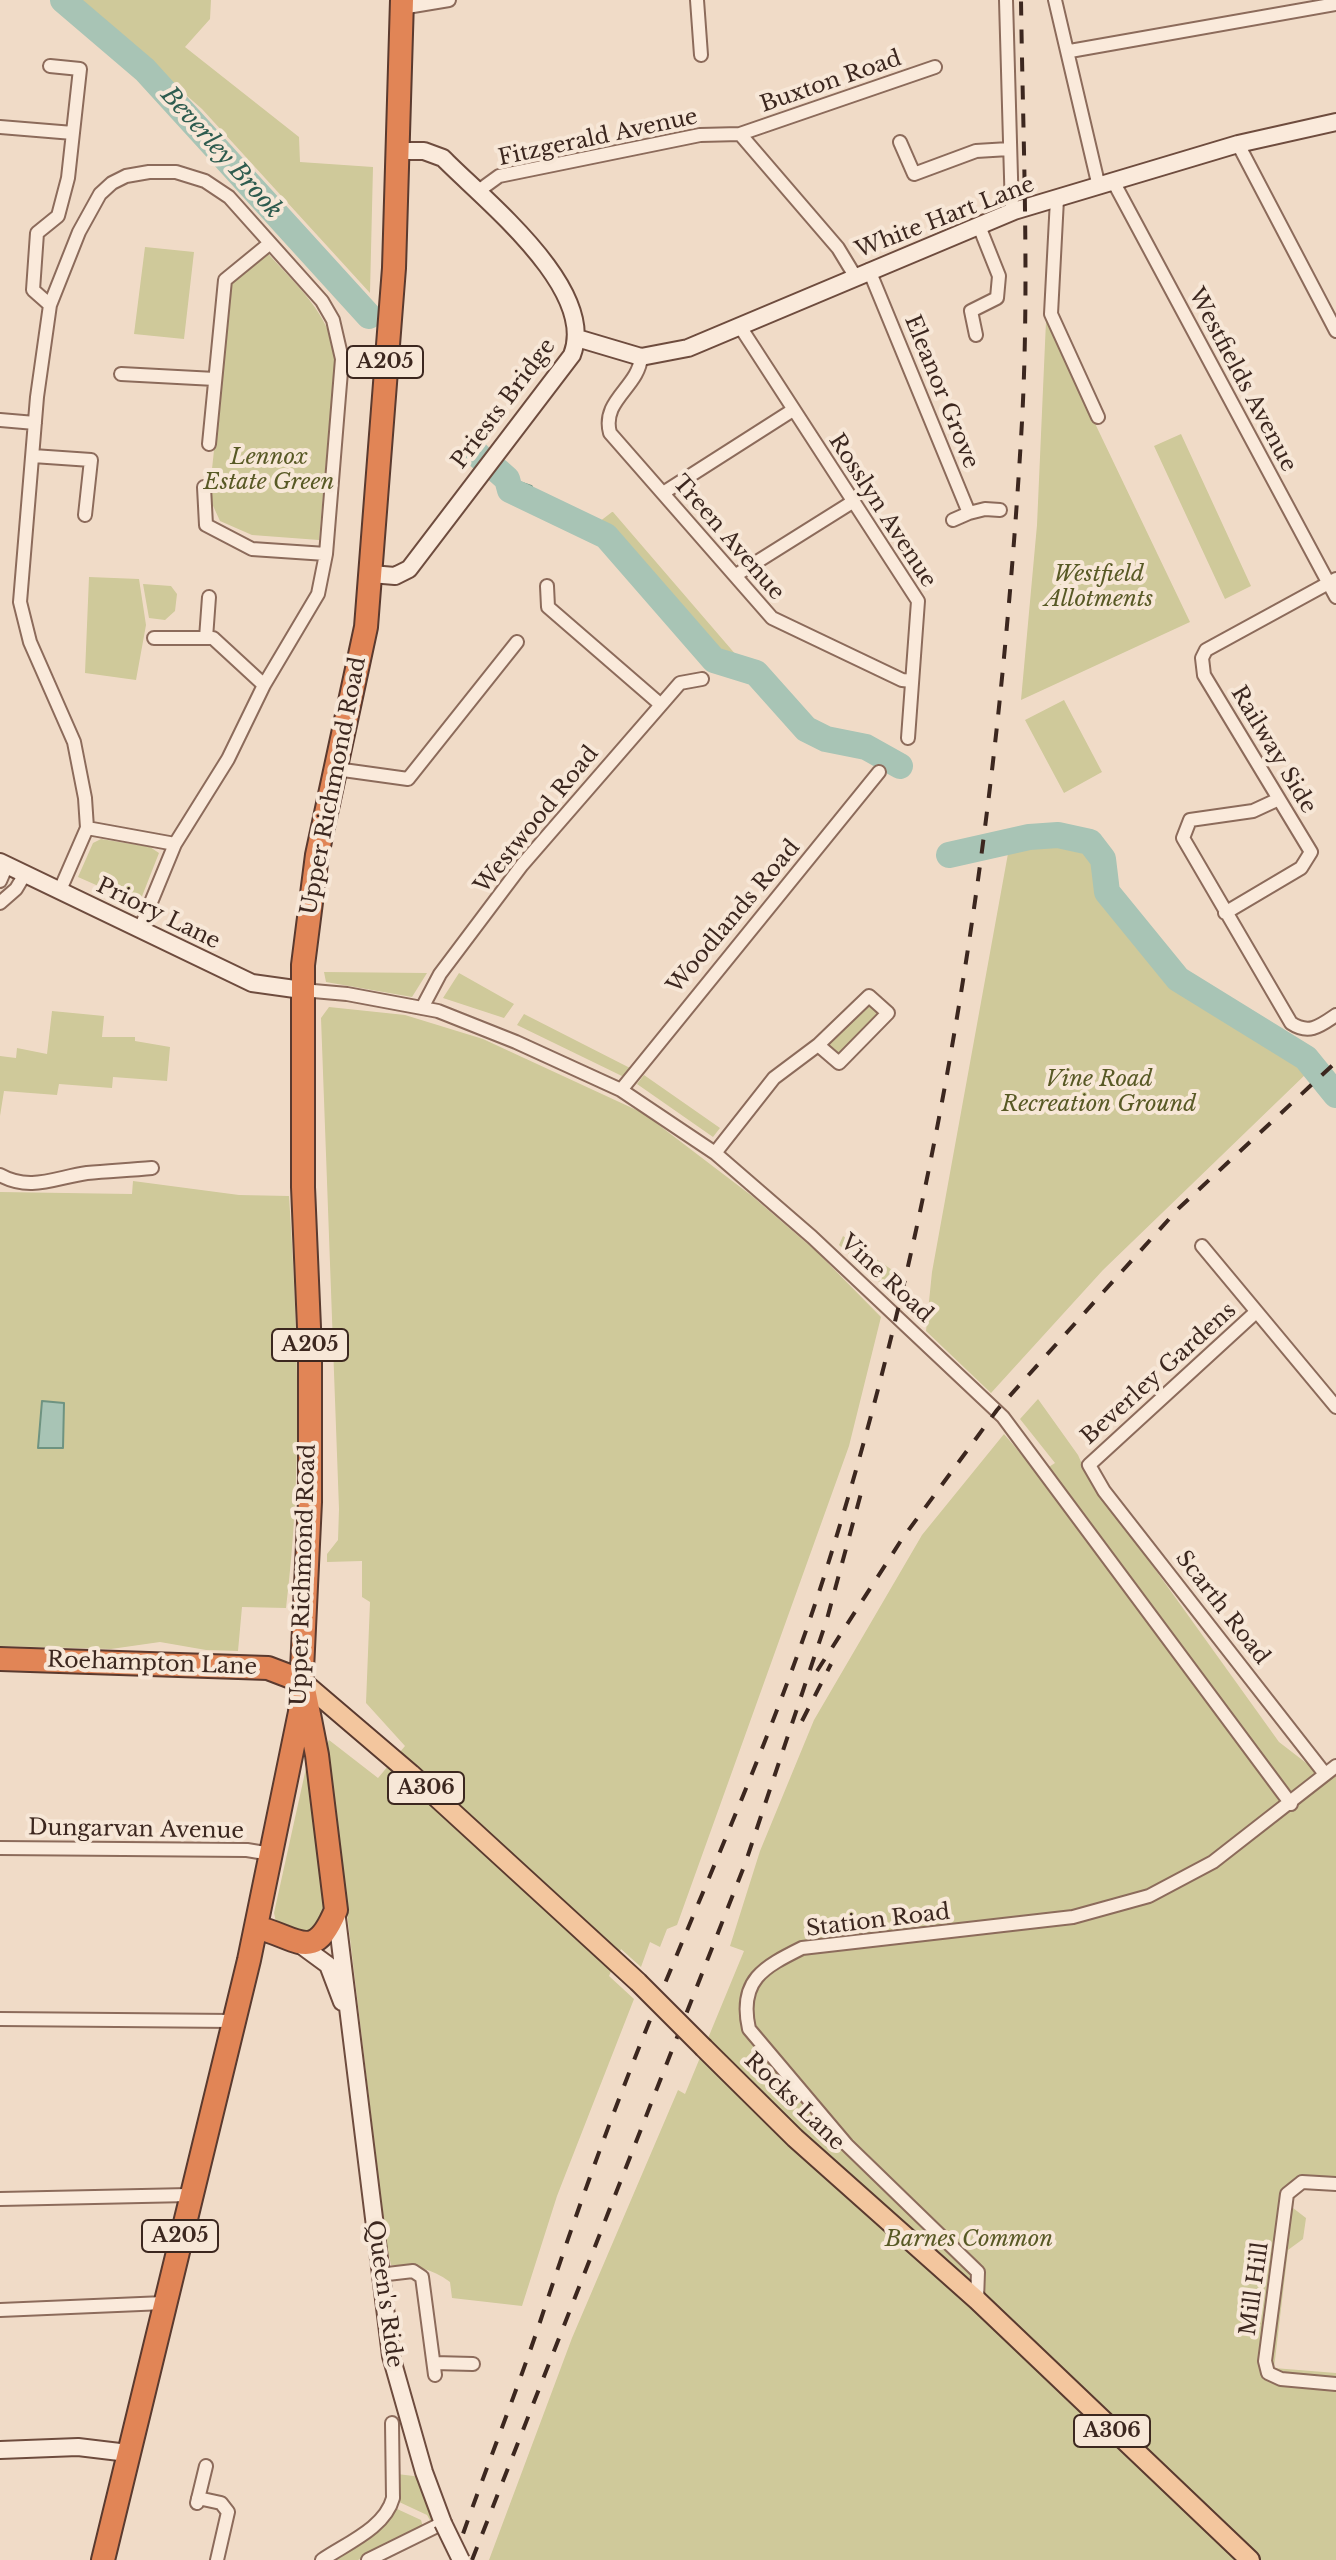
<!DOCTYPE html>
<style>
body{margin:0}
canvas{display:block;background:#f0dbc7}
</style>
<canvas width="1336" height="2560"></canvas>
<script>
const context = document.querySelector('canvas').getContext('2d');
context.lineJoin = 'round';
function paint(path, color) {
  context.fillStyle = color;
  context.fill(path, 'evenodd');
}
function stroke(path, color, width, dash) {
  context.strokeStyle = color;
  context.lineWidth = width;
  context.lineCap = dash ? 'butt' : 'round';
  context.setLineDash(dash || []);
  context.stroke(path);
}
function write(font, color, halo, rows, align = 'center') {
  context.font = font + ' "Libre Baskerville",serif';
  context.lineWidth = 8;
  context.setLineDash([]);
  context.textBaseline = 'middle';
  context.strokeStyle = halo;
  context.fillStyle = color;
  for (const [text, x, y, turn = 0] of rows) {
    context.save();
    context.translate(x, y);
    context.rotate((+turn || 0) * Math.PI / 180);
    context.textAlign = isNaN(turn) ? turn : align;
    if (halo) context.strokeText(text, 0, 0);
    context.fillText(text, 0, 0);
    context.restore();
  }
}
const green = new Path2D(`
 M78 0H211L210 19 185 47 299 137 300 162 373 167 370 293 202 109Z
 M145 247 194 252 184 339 134 334Z
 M266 251C294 284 332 314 335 359L319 540 252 535 220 521 209 497 232 282Z
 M1046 321 1190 622 1021 700 1037 525Z
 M1181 434 1251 586 1225 599 1154 446Z
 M612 512H613L743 663 714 657 599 522Z
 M89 577 139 579 146 625 136 680 85 673Z
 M143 584 171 586 177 594 175 611 165 620 149 618Z
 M1064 700 1102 772 1064 793 1025 720Z
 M101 839 150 847 159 853 139 904 78 877 93 843Z
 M1040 841 1063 842 1088 851C1100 865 1092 877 1098 892 1104 905 1116 913 1125 925 1141 945 1154 969 1175 986 1205 1010 1292 1038 1308 1072L1103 1270 991 1393 926 1331 932 1272 1009 848Z
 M324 972 427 973 412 997 326 982Z
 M459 973 514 1004 504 1018 443 998Z
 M868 1004 879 1013 839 1055 827 1044Z
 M329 1007 405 1015 483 1039 643 1113 752 1196 817 1252 881 1317 849 1446 677 1925 667 1929 660 1947 650 1942 641 1967 621 1949 609 1976 634 1999 557 2196 522 2306 452 2298 450 2282C432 2268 412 2265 391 2265L386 2242 327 1744 329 1740 378 1778 405 1746 366 1703 370 1602 362 1597V1561L327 1562V1554L338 1540 339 1509 321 1018Z
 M52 1011 104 1016 102 1037H135V1041L170 1047 167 1081 113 1077 112 1088 59 1084 57 1095 4 1091 0 1116V1056L16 1058 17 1048 47 1054Z
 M524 1014 630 1068 624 1077 517 1025Z
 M644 1075 720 1128 713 1137 637 1084Z
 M133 1181 239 1195 289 1196C298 1333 303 1472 286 1608L242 1607 238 1651 206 1650 160 1642 111 1649 0 1646V1192L132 1194Z
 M843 1236 898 1274 888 1290 839 1245Z
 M1038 1399 1078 1455 1086 1473 1279 1742 1327 1779 1336 1775V2191L1301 2189 1294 2199 1293 2208 1306 2218 1303 2239 1288 2250 1274 2368 1336 2373V2560H489L572 2338 678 2090 685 2094 744 1951 730 1946 760 1851 814 1720 922 1535 1004 1434 1038 1474 1055 1463 1020 1419Z
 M308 1759 327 1918 309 1933H296L276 1922 274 1913Z
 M397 2474 422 2477 437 2519 431 2522 427 2515 397 2501Z
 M395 2508 421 2520 423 2527 358 2560H330L382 2529Z`);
const water = new Path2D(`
 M42 1401 64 1403 63 1448H38Z`);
const stream = new Path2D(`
 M507 479 531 487
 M1090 842 1101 841`);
const river = new Path2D(`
 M63 0 145 70 369 316
 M474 451 480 457
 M498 471 507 479 510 490 606 536 714 660 756 673 806 729 826 739 866 747 900 766
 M949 855 1029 837 1058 835 1090 842 1103 859 1107 892 1178 979 1306 1058 1336 1095`);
const street = new Path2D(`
 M697 0 701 55
 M1006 0 1012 212
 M1055 0 1099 187
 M401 8 449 0
 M1070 51 1336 4
 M0 127 73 133
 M740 134 935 67
 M900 142 914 174 976 151 1009 149
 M1238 144 1336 331
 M1113 181 1336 597
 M477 192 499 176 700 135 740 134 838 248 855 276
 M1057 199 1051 314 1098 417
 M869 270 969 513 953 520
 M50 305 33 290 37 233 58 216 68 178 80 69 50 66
 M739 325 918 601 908 738
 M976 335 971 311 997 298 999 276 979 226
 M641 357C639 387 601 400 610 433L772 618 902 680 912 681
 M121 374 215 379
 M0 420 35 423
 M209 444 225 280 269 244
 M33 456 91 460 85 515
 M204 487 206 525 252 549 326 554
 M663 493 793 410
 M969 513 985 509 1000 510
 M736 575 854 501
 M547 586 548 607 660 704
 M154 638H213L264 685
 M206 638 209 597
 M336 769 408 779 517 642
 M1279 799 1253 811 1190 820 1183 838 1291 1023C1309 1035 1320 1026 1336 1015
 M87 828 175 844
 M0 881 7 865
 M60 890 87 828 85 798 74 742 30 642 20 602 37 397 50 305 79 232 100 194 112 183 126 176 149 172H176L205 181 229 197 322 301 333 320 342 359 326 554 318 594 264 685 228 759 175 844 140 929
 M0 903 16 889 25 874
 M1225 913 1301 868 1311 852 1204 675 1202 658 1206 650 1336 579
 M302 990 347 994 438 1011 516 1042 621 1090 715 1153 812 1237 1003 1417 1291 1804
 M422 1008 440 974 522 865 680 683 702 679
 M621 1090 879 772
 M715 1153 774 1078 818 1045 839 1063 888 1013 869 996 818 1045
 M0 1175C30 1192 57 1177 87 1173 109 1171 130 1170 152 1168
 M1202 1246 1336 1407
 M1256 1312 1089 1465 1104 1491 1325 1774
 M0 1848 247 1850 271 1854
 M0 2019 234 2021
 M1336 2184 1302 2182 1287 2194 1265 2361 1268 2373 1281 2379 1336 2384
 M0 2199 189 2195
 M379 2275 413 2271 422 2277 435 2375
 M977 2300 978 2272 847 2145 749 2029C738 1980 764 1967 802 1948L1073 1917 1149 1896 1213 1862 1336 1766
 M0 2310 164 2303
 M434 2363 473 2364
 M198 2498 221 2503 228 2512 217 2560
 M197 2503 206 2466
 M322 2560C347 2543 385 2528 393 2498L392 2423
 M368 2560 443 2523`);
const secondary = new Path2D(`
 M577 338 641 357 688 348 1014 211 1238 144 1336 122
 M371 574 395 576 409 569 572 355C598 289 484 200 443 158L424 151H399
 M0 862 252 983 302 990
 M336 1910 391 2356 424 2472 443 2523
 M298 1943 328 1965 342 2002
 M0 2450 78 2447 128 2453`);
const primary = new Path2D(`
 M302 1681 411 1774 638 1982
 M704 2048 795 2138 977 2300 1250 2560`);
const highway = new Path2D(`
 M0 1659 268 1668 302 1681
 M256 1927C299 1938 313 1964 336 1910L317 1755 305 1694
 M103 2560 249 1960 300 1712 310 1502V1351L303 1187V965L317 855 366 627 394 268 402 0`);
const rail = new Path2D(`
 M817 1671 902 1539 997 1410 1179 1208 1336 1062
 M802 1721 831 1664
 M454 2560C481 2480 513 2402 540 2322 572 2225 606 2130 644 2035 707 1878 778 1725 828 1564 942 1199 998 820 1021 439 1030 293 1023 146 1021 0
 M472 2560 745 1864 827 1619 864 1482`);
const secondaryBridge = new Path2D(`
 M443 2523 461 2560`);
const primaryBridge = new Path2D(`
 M638 1982 704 2048`);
const shields = [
 [385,362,76],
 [310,1345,76],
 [426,1788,76],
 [180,2236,76],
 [1112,2431,76]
];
const shieldNames = [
 ["A205",385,362],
 ["A205",310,1345],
 ["A306",426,1788],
 ["A205",180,2236],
 ["A306",1112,2431]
];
const streetNames = [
 ["Buxton Road",831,82,-19],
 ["Fitzgerald Avenue",598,138,-12],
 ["White Hart Lane",945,218,-21],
 ["Westfields Avenue",1242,380,62],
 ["Eleanor Grove",941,392,68],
 ["Priests Bridge",504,404,-53],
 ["Rosslyn Avenue",882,511,57],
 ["Treen Avenue",728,538,49],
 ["Railway Side",1273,750,59],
 ["Upper Richmond Road",334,786,-79],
 ["Westwood Road",537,820,-51],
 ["Priory Lane",158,914,26],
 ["Woodlands Road",734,917,-50],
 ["Vine Road",886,1279,43],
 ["Beverley Gardens",1159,1374,-42],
 ["Upper Richmond Road",304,1575,-88],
 ["Scarth Road",1222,1608,52],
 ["Roehampton Lane",152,1664,2],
 ["Dungarvan Avenue",136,1830,1],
 ["Station Road",878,1921,-7],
 ["Rocks Lane",794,2102,44],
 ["Mill Hill",1255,2289,-82],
 ["Queen's Ride",384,2294,82]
];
const parkNames = [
 ["Lennox",269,458],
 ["Estate Green",269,483],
 ["Westfield",1099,575],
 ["Allotments",1099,600],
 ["Vine Road",1099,1080],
 ["Recreation Ground",1099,1105],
 ["Barnes Common",969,2240]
];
const waterNames = [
 ["Beverley Brook",221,153,48]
];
paint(green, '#cfc99a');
paint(water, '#a8c4b5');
stroke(water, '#6e9381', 2);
stroke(stream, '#6e9381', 4);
stroke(river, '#a8c4b5', 26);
stroke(street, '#8c6b5b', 16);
stroke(secondary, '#6e4c3e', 20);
stroke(primary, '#5a3a2f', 22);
stroke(highway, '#5a3a2f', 26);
stroke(street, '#faeadb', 12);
stroke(secondary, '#faeadb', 16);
stroke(primary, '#f3c69e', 18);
stroke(highway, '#e18556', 22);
stroke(rail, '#3c271f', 4, [14, 14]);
stroke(secondaryBridge, '#6e4c3e', 20, []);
stroke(primaryBridge, '#5a3a2f', 22, []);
stroke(secondaryBridge, '#faeadb', 16);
stroke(primaryBridge, '#f3c69e', 18);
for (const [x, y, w] of shields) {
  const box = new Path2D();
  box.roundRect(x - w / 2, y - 16, w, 32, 6);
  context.fillStyle = '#f7e7d7';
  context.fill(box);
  stroke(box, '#3c271f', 2);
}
write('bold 20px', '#3c271f', null, shieldNames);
write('22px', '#3c271f', '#f7e7d7', streetNames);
write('italic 22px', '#585925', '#f7e7d7', parkNames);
write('italic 24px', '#2e5c4f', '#f7e7d7', waterNames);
</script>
